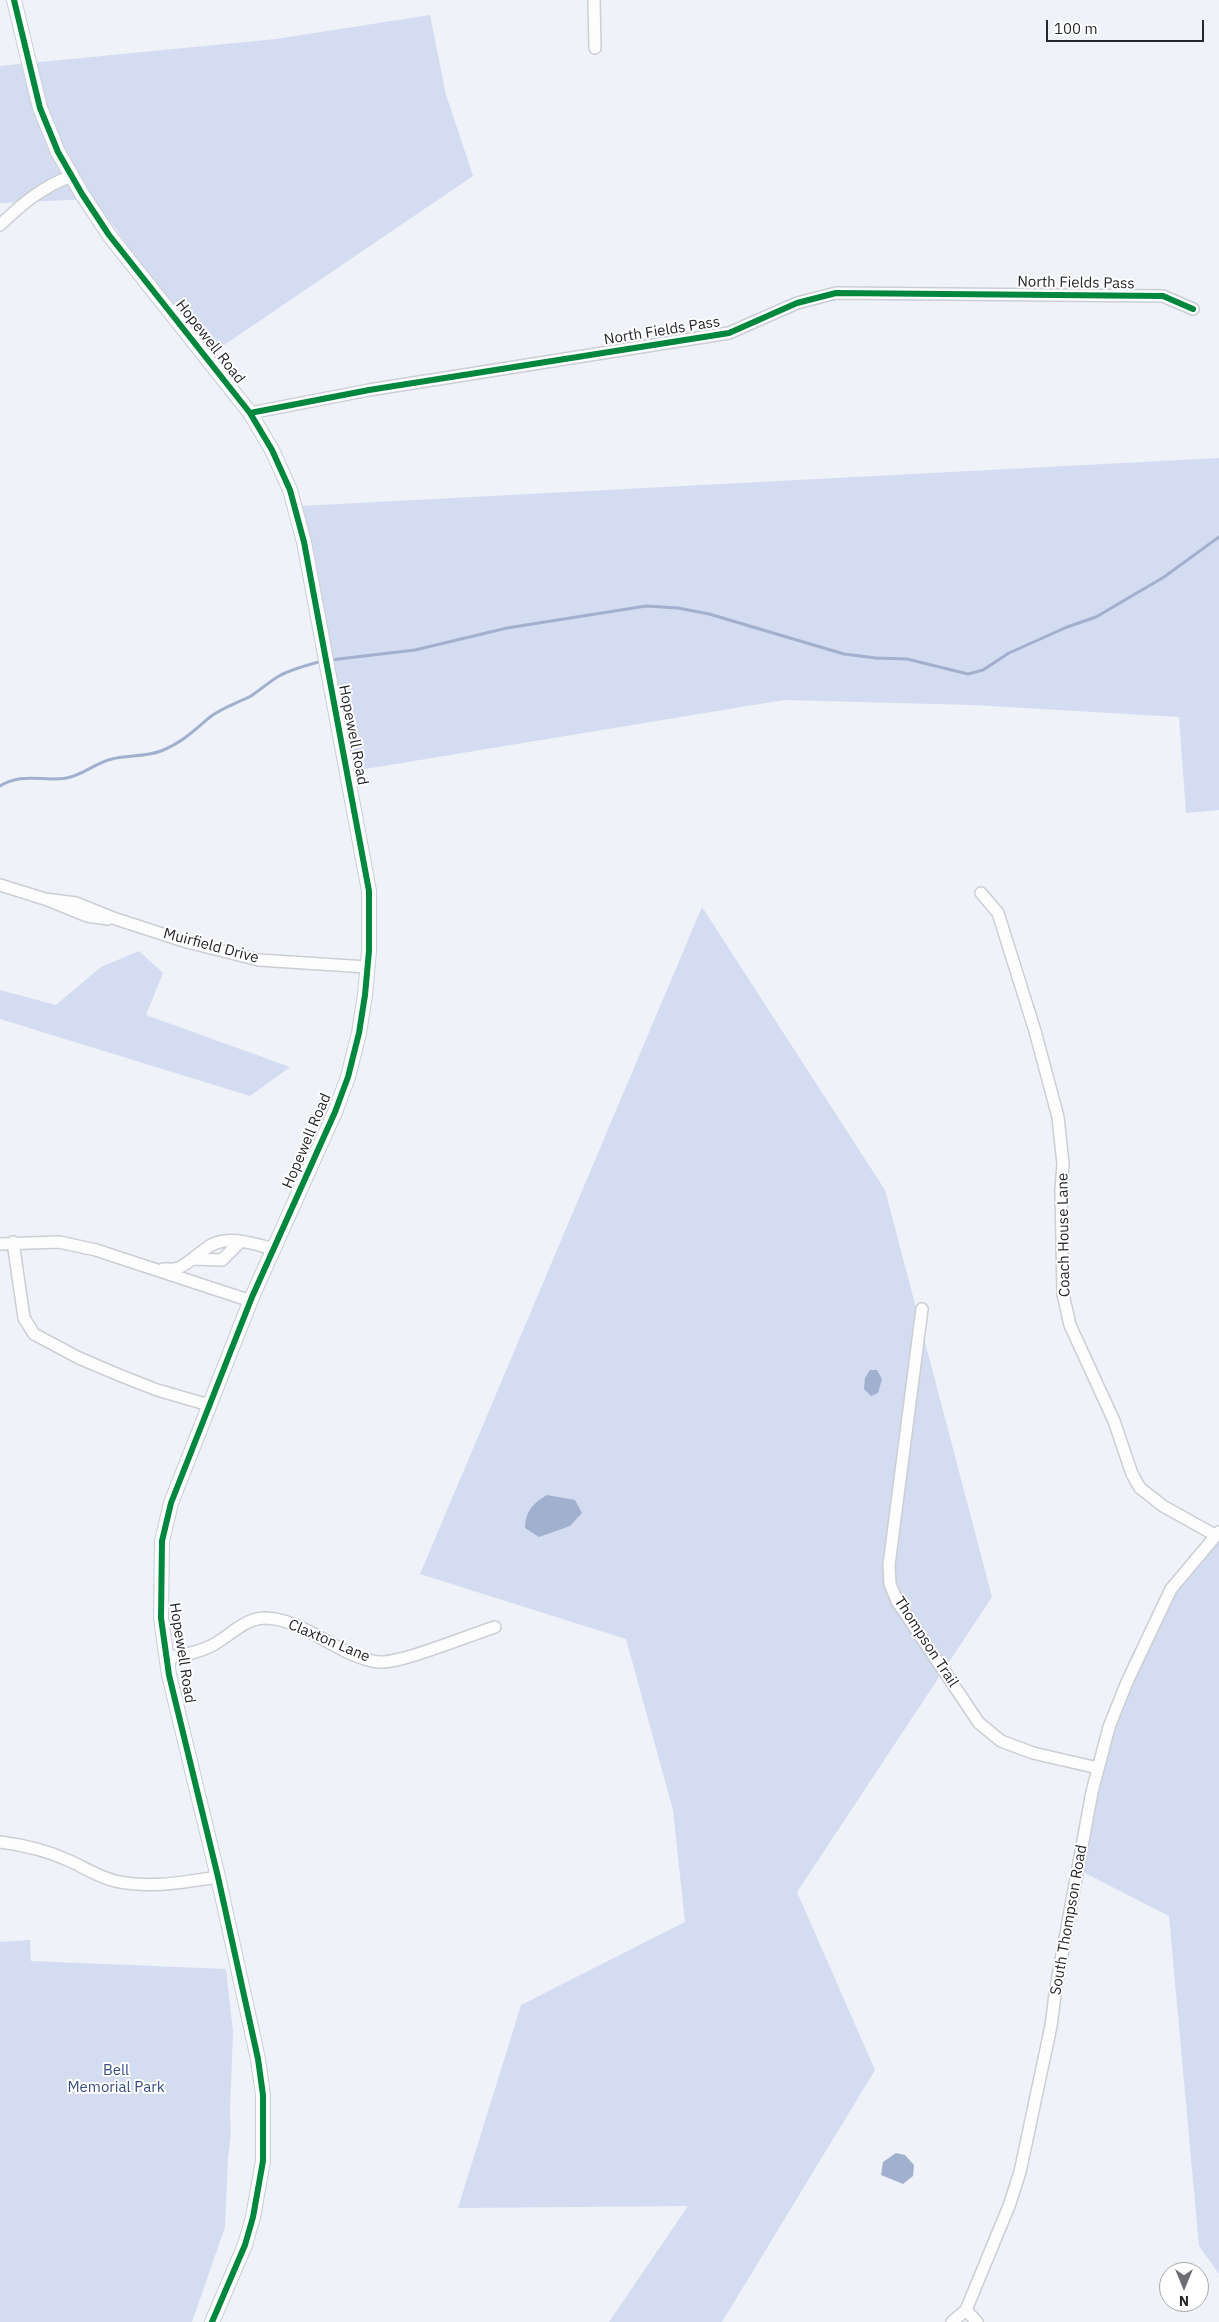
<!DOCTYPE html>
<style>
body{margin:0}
#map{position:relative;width:1219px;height:2322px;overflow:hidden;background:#eff2f9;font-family:"IBM Plex Sans",sans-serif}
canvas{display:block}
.north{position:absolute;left:1159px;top:2262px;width:50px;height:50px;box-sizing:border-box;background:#fff;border:1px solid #a8a9aa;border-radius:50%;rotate:180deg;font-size:14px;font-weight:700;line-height:20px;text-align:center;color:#25272b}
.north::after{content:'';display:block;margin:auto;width:18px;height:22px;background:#6c6e73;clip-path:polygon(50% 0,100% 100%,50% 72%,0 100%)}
.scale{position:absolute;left:1046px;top:20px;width:158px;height:22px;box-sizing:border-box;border:2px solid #25272b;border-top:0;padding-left:6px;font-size:15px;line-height:18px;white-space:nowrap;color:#25272b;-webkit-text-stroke:4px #fff;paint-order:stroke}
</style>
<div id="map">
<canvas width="1219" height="2322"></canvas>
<div class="north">N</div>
<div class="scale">100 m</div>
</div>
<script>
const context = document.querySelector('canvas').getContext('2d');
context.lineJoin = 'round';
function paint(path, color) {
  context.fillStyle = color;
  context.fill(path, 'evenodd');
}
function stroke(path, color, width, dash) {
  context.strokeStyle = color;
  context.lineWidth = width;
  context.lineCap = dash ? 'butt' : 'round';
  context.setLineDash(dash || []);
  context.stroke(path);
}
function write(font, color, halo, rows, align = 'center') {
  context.font = font + ' "IBM Plex Sans",sans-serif';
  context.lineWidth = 4;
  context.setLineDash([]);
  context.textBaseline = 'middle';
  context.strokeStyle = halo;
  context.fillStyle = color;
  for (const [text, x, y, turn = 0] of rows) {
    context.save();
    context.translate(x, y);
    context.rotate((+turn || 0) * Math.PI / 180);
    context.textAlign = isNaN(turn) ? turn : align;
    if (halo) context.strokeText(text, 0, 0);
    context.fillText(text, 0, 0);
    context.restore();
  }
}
const green = new Path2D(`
 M430 15 446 95 473 176 205 358 116 229 93 199 0 203V66L276 39Z
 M1219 458V810L1186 813 1179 717 973 705 784 700 353 771 341 701 323 636 300 506Z
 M702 907 885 1190 992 1597 797 1892 875 2070 722 2322H609L688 2206 458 2208 521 2005 685 1922 673 1810 626 1639 420 1574Z
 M139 951 163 973 146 1015 290 1067 250 1096 0 1019V990L56 1005 101 967Z
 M1219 1536V2274L1199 2246 1169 1916 1075 1868 1110 1709 1134 1650 1198 1555Z
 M30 1940 31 1961 226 1969 233 2032 230 2111 231 2133 228 2159 225 2227 192 2322H0V1942Z`);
const water = new Path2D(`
 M870 1370H877L882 1379 878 1393 871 1396 864 1389 865 1378Z
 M547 1495 575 1500 582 1513 570 1526 539 1537 525 1528C525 1512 533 1503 547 1495Z
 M896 2153 905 2155 914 2165 913 2176 903 2184 881 2175 883 2162Z`);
const stream = new Path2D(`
 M330 660 415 650 507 628 646 606 678 608 709 614 844 654 876 658 907 659 968 674 983 670 1009 653 1067 627 1096 617 1164 577 1219 537
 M0 786C22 772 43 782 67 778 83 775 95 763 112 759 128 755 145 757 161 751 181 743 194 731 210 717 222 708 237 703 251 696 260 690 269 682 279 676 292 669 307 665 322 661`);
const minor = new Path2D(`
 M594 0 595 48
 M0 225C22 204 43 186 72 176
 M250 413 369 390 729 333 797 303 836 293 1163 296 1193 309
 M0 885 45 899 87 916 108 919
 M981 893 998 913 1035 1031 1058 1117 1063 1164 1061 1190 1063 1294 1070 1325 1114 1421 1132 1474 1140 1488 1163 1506 1215 1535
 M45 899 76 903 116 919 187 942 259 960 367 967
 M13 1242 24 1318 34 1334 79 1358 119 1375 157 1390 209 1405
 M0 1244 59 1242 96 1250 251 1301
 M193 1259 222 1260 240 1242
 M163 1269C167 1269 174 1270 178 1268 195 1261 205 1243 224 1241 240 1239 258 1245 274 1249
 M922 1309 889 1565 890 1584 897 1601 979 1723 1001 1741 1033 1753 1098 1768
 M167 1658C183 1655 197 1653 211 1646 229 1637 243 1619 264 1618 304 1618 339 1657 378 1662 401 1664 469 1635 495 1627
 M0 1842C24 1845 48 1851 70 1861 85 1868 99 1877 115 1881 150 1889 184 1882 218 1877
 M966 2310 977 2322
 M952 2322 966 2310 1009 2206 1020 2172 1051 2026 1056 1987 1092 1792 1109 1727 1127 1682 1171 1589 1219 1532`);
const tertiary = new Path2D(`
 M14 0 40 108 58 152 82 194 109 235 250 413 272 450 290 490 304 542 369 891V951L365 995 359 1033 348 1077 335 1112 252 1297 171 1503 162 1541 161 1618 169 1675 218 1877 258 2059 263 2095V2161L253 2217 245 2245 212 2322`);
const cycleway = new Path2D(`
 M14 0 40 108 58 152 82 194 109 235 250 413 272 450 290 490 304 542 369 891V951L365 995 359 1033 348 1077 335 1112 252 1297 171 1503 162 1541 161 1618 169 1675 218 1877 258 2059 263 2095V2161L253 2217 245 2245 212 2322
 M250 413 369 390 729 333 797 303 836 293 1163 296 1193 309`);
const streetNames = [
 ["North Fields Pass",1076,283,1],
 ["North Fields Pass",662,331,-9],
 ["Hopewell Road",210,342,52],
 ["Hopewell Road",353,735,79],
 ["Muirfield Drive",211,946,15],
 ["Hopewell Road",307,1141,-67],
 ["Coach House Lane",1064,1235,-91],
 ["Claxton Lane",329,1641,23],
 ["Thompson Trail",926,1642,57],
 ["Hopewell Road",182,1653,81],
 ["South Thompson Road",1069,1920,-80]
];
const parkNames = [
 ["Bell",116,2071],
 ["Memorial Park",116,2088]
];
paint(green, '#d3dcf0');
paint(water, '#a1b0ce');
stroke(stream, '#a1b0ce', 3);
stroke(minor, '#cbced3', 14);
stroke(tertiary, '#cbced3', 16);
stroke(minor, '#fdfdfe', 11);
stroke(tertiary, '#fdfdfe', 14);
stroke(cycleway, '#00873e', 6);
write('15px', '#25272b', '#fff', streetNames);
write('15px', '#364e84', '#fff', parkNames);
</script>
